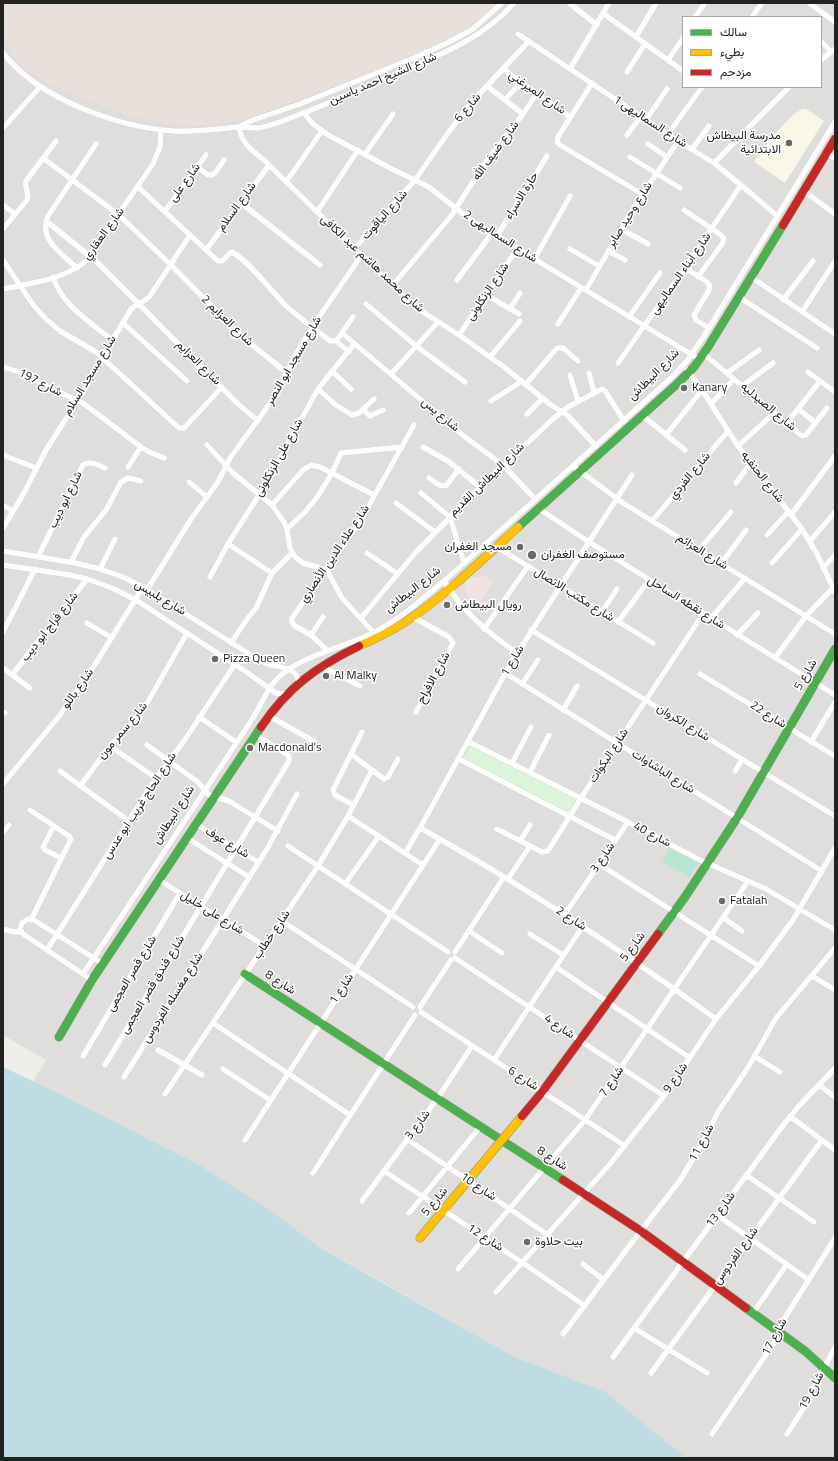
<!DOCTYPE html>
<meta charset="utf-8">
<style>
body{margin:0}
#map{position:relative;width:838px;height:1461px;overflow:hidden;background:#f0eeeb;font-family:"Titillium Web",Vazirmatn,sans-serif}
canvas{display:block}
.frame{position:absolute;inset:0;border:4px solid #222;pointer-events:none}
.legend{position:absolute;left:682px;top:16px;width:140px;height:72px;box-sizing:border-box;background:#fff;border:1px solid #a7a7a7;margin:0;padding:5px 7px;list-style:none;font-size:12px;color:#222}
.legend li{display:flex;align-items:center;gap:8px;height:20px}
.legend b{width:20px;border:1px solid #a7a7a7}
</style>
<div id="map">
<canvas width="838" height="1461"></canvas>
<div class="frame"></div>
<ul class="legend">
<li><b style="height:5px;background:#4caf50"></b>سالك</li>
<li><b style="height:5px;background:#ffc107"></b>بطيء</li>
<li><b style="height:5px;background:#c62828"></b>مزدحم</li>
</ul>
</div>
<script>
const context = document.querySelector('canvas').getContext('2d');
context.lineJoin = 'round';
function paint(path, color) {
  context.fillStyle = color;
  context.fill(path, 'evenodd');
}
function stroke(path, color, width, dash) {
  context.strokeStyle = color;
  context.lineWidth = width;
  context.lineCap = dash ? 'butt' : 'round';
  context.setLineDash(dash || []);
  context.stroke(path);
}
function write(font, color, halo, rows, align = 'center') {
  context.font = font + ' "Titillium Web",Vazirmatn,sans-serif';
  context.lineWidth = 3;
  context.setLineDash([]);
  context.textBaseline = 'middle';
  context.strokeStyle = halo;
  context.fillStyle = color;
  for (const [text, x, y, turn = 0] of rows) {
    context.save();
    context.translate(x, y);
    context.rotate((+turn || 0) * Math.PI / 180);
    context.textAlign = isNaN(turn) ? turn : align;
    if (halo) context.strokeText(text, 0, 0);
    context.fillText(text, 0, 0);
    context.restore();
  }
}
const residential = new Path2D(`
 M3 3H835V1458H681L551 1379 409 1297 31 1085 46 1060 3 1035ZM683 17H821V87H683Z`);
const commercial = new Path2D(`
 M487 575 488 578 493 582 480 603 473 604 466 591 465 583 467 579Z`);
const education = new Path2D(`
 M802 109H806L824 121 785 183 754 162 772 137 793 115Z`);
const military = new Path2D(`
 M3 3H499L485 16 451 38 390 65 262 113 241 120 207 125H175L128 116 52 85 30 72 14 58 3 39Z`);
const park = new Path2D(`
 M471 745 577 798 568 813 463 759Z`);
const pitch = new Path2D(`
 M669 848 698 863 690 877 662 862Z`);
const water = new Path2D(`
 M3 1067 62 1095 199 1165 268 1209 319 1247 514 1357 605 1392 686 1458H3Z`);
const street = new Path2D(`
 M569 3 597 25
 M809 3 835 22
 M604 14 683 71
 M695 17 705 3
 M752 17 762 3
 M518 34 673 138 714 163 753 195 777 216
 M636 37 656 3
 M821 41 831 52
 M3 53C39 99 117 127 174 131 196 132 216 129 238 127 245 127 252 128 259 128 270 126 283 121 293 117 326 105 358 90 391 76 435 57 482 40 514 3
 M668 60 683 38
 M821 60 835 49
 M503 69 570 117
 M570 69 609 3
 M627 72 645 44
 M592 83 558 137 557 142 560 145 642 194
 M487 86 523 114
 M505 100 521 82
 M304 113 313 124 328 135 392 169 429 187 472 221 699 359
 M646 120 667 89
 M241 126 253 120 300 104 419 56 449 42 473 29 502 3
 M239 127C241 143 252 150 264 160L403 296 426 314 459 335 504 367 551 405 567 415 596 446
 M3 128 40 87
 M668 134 702 87
 M627 135 641 116
 M648 144 667 157
 M692 149 709 126
 M826 153 835 158
 M365 154 393 114
 M630 157 680 188
 M43 158 119 215 171 265 241 336 287 373
 M714 163 789 87
 M197 167 208 175H212L216 172 224 160
 M286 182 322 131
 M138 187 218 261H222L231 252C244 256 273 292 284 304 298 317 315 329 330 341H334L337 340 353 317
 M804 191 835 214
 M241 203 320 265
 M3 205 15 214
 M684 210 721 235 724 239 722 244 698 277
 M165 211 206 155
 M317 212 358 150
 M46 221 97 262 237 403 258 421
 M3 229 27 200C30 193 24 188 26 181L56 141
 M621 229 648 244
 M497 236 547 156
 M354 249 415 180 448 133 470 104 529 41
 M570 249 599 266
 M206 250 269 165
 M608 251 625 260
 M3 260 34 306 46 319 60 331 96 352 179 428H184L186 426 222 387
 M534 260 570 196
 M77 268C62 254 38 240 48 216L96 144
 M685 268 706 281 710 286 709 290 694 315 696 320 709 328
 M53 277C62 305 90 322 112 340
 M751 277 835 334
 M457 280 492 233
 M392 286 451 216 485 163 523 114 537 93
 M3 289C31 283 65 280 87 260L153 164 160 147 161 130
 M586 290 631 212 678 141
 M486 295 519 314
 M739 297 817 348
 M783 300 813 261
 M366 304 416 346 465 382
 M510 309 520 293
 M802 312 835 261
 M629 317 660 273
 M123 323 187 381
 M558 324 581 288
 M342 333 465 437 503 465 535 499
 M459 335 517 249
 M336 341 349 352
 M704 354 802 436 806 435 827 408
 M490 357 520 321
 M618 363 685 268 741 185
 M3 367 22 373 63 394 83 403 141 447 149 452 164 458
 M687 370 702 390 738 446 802 529 817 554 835 592
 M332 371 351 389
 M808 372 835 392
 M589 373 594 392
 M727 373 759 350
 M391 374 438 322
 M570 375 578 401
 M526 384 557 348H563L578 361
 M742 386 773 363
 M318 389 336 405 352 415 359 413 374 399
 M491 401 522 381
 M711 404 734 379
 M363 409 370 416 383 410
 M798 409 816 423
 M527 414 543 398
 M643 416 685 450
 M787 423 820 381
 M666 435 702 390
 M207 445 233 473 272 505 284 522 287 529 290 548 295 557 303 563 323 569 328 572 342 598 375 634
 M738 446 774 413
 M423 447 448 461 480 487
 M3 455 36 468
 M573 466 623 503 835 634
 M128 467 141 447
 M429 478 439 485 446 486 459 469
 M189 482 207 497
 M736 483 751 463
 M421 493 450 517 464 563
 M396 503 435 532
 M3 505 13 511
 M272 505 303 470 311 465 320 467 374 495
 M538 508 589 542 835 695
 M791 515 835 456
 M652 521 728 431
 M3 528 24 493 46 450 85 389 102 358 131 309C137 303 145 302 150 296L190 235
 M287 529 305 512 318 496 332 473 341 453 402 447
 M767 535 789 511
 M810 541 835 512
 M228 544 272 573
 M495 546 653 643
 M699 550 731 512
 M3 551 75 563 100 569 123 577 143 587 251 655C256 658 262 662 268 664 281 668 297 667 299 683
 M367 553 398 574
 M38 557 83 465C90 460 98 465 105 468
 M71 562 84 537 106 510 121 482 128 478 141 481
 M772 563 802 529
 M721 564 746 530
 M3 565 70 575 87 579 112 588 136 600 245 671 276 693 287 694
 M823 568 835 555
 M100 569 115 539
 M210 577 228 544 264 487 318 389 354 344
 M444 581C463 612 487 632 517 653
 M147 590 191 519 218 482 230 458 276 395 295 356 312 327 361 256
 M602 612 617 589
 M413 617 449 637 453 643 416 712
 M361 618 416 552 480 487 554 418 568 407 602 389 605 391 624 421
 M711 618 745 578
 M618 622 649 580
 M87 623 112 638
 M484 629 528 566
 M531 630 835 816
 M3 632 35 569
 M311 635 323 617
 M737 635 758 613
 M231 643 247 619 256 608 272 573 292 553
 M328 651 311 635 295 626 292 622V618L359 523 414 425
 M775 658 806 616 833 588
 M321 666 360 686
 M3 668 30 688
 M505 673 822 871
 M700 674 835 756
 M12 675 87 579
 M522 684 538 660
 M563 710 577 686
 M3 712 5 713
 M269 716 315 742
 M199 717 236 742
 M469 742 628 822 698 859 766 889 835 930
 M811 742 835 702
 M147 745 198 782 209 795 229 801 278 831
 M110 746 156 778
 M351 754 384 779 388 777 398 759
 M459 759 615 840
 M512 763 531 727
 M60 771 129 821
 M735 771 742 760
 M530 772 549 735
 M3 784 60 715 94 666 143 587
 M80 786 110 746 145 707 187 633
 M353 805 335 795 333 790 362 732
 M30 810 69 836 71 839 31 920
 M348 816 423 865
 M196 824 258 862
 M54 826 43 847 45 850 61 858
 M420 828C523 885 621 950 716 1019
 M497 829 542 852 548 851 581 798 703 614
 M3 832 9 825
 M187 838 249 877
 M520 841 530 825
 M288 846 448 952
 M405 853 420 828 511 663 632 475
 M599 864 759 966
 M508 879 530 846
 M159 880 265 946
 M345 884 379 836
 M565 914 628 822
 M724 918 742 931
 M282 921 413 1007
 M3 929 14 932H21
 M469 931 502 953
 M530 934 563 955
 M47 950 156 778 184 741 235 664
 M455 952 504 877
 M455 958 664 1096
 M556 967 690 1058
 M83 974 253 718C262 703 268 686 281 675 304 655 345 647 373 633 399 620 421 600 444 581L671 378 687 361 704 336 835 122
 M812 976 835 990
 M92 980 23 934 20 929 22 923 28 919 34 920 103 964
 M420 1007 451 960
 M421 1012 625 1146
 M213 1023 350 1115
 M158 1050 202 1075
 M83 1056 180 893
 M754 1056 780 1072
 M494 1060 583 926
 M105 1065 289 761V756L256 735
 M223 1069 270 1100
 M124 1077 267 849 297 794
 M819 1085 835 1097
 M165 1094 318 866 348 816 372 770
 M790 1116 835 1150
 M407 1139 548 1235
 M245 1140 440 839
 M384 1171 523 1263 585 1306
 M313 1173 415 1015
 M746 1175 814 1222
 M362 1201 437 1099 472 1046
 M409 1213 480 1127
 M717 1215 809 1280
 M583 1264 604 1280
 M458 1269 585 1120 748 881
 M496 1292 610 1164 664 1096 716 1019 759 966 793 920 835 848
 M753 1313 787 1264
 M634 1328 707 1373
 M563 1334 633 1241 681 1179 704 1140 718 1112 749 1066 776 1018 835 948
 M613 1357 784 1124 798 1107 835 1068
 M651 1373 822 1140
 M712 1434 774 1343 783 1321 835 1238
 M787 1434 803 1409 835 1347`);
const fast = new Path2D(`
 M518 527 677 384 694 367 708 347 783 225
 M658 934 685 897 737 818 835 649
 M245 974 563 1180
 M59 1037 92 980 261 727
 M746 1308 805 1351 835 1378`);
const slow = new Path2D(`
 M359 646C375 639 391 631 405 622 446 595 482 560 518 527
 M420 1238 522 1116`);
const jam = new Path2D(`
 M783 225 835 139
 M261 727C288 687 316 667 359 646
 M522 1116 542 1092 658 934
 M563 1180 641 1231 746 1308`);
const markers = [
 [789,143,4,"#6a6968"],
 [684,388,4,"#6a6968"],
 [520,547,4,"#6a6968"],
 [532,555,5,"#6a6968"],
 [447,605,4,"#6a6968"],
 [215,659,4,"#6a6968"],
 [326,676,4,"#6a6968"],
 [250,748,4,"#6a6968"],
 [722,901,4,"#6a6968"],
 [527,1242,4,"#6a6968"]
];
const streetNames = [
 ["شارع الشيخ احمد ياسين",383,79,-23],
 ["شارع الميرغني",537,93,35],
 ["شارع 6",468,108,-50],
 ["شارع السماليهى 1",650,122,33],
 ["شارع ضيف الله",496,151,-54],
 ["شارع على",185,183,-54],
 ["حارة الاسراء",522,196,-58],
 ["شارع السلام",237,207,-54],
 ["شارع الياقوت",385,215,-48],
 ["شارع وحيد صابر",630,215,-58],
 ["شارع العقاري",104,234,-54],
 ["شارع السماليهى 2",500,237,33],
 ["شارع محمد هاشم عبد الكافى",372,264,43],
 ["شارع أبناء السماليهى",681,274,-55],
 ["شارع الزنكلونى",488,292,-56],
 ["شارع العزايم 2",227,321,44],
 ["شارع مسجد ابو النصر",294,361,-60],
 ["شارع العزايم",198,363,45],
 ["شارع البيطاش",654,375,-45],
 ["شارع مسجد السلام",90,376,-59],
 ["شارع 197",40,383,27],
 ["شارع الصيدليه",768,407,40],
 ["شارع يس",440,415,40],
 ["شارع على الزنكلونى",279,458,-61],
 ["شارع الفردي",690,476,-50],
 ["شارع الحنفيه",762,477,52],
 ["شارع البيطاش القديم",487,480,-44],
 ["شارع ابو ديب",66,500,-64],
 ["شارع العزائم",702,552,32],
 ["شارع علاء الدين الأنصاري",335,554,-56],
 ["شارع البيطاش",413,590,-38],
 ["شارع مكتب الاتصال",574,595,32],
 ["شارع بلبيس",160,598,31],
 ["شارع نقطه الساحل",686,603,32],
 ["شارع فراج ابو ديب",50,627,-52],
 ["شارع 1",513,661,-60],
 ["شارع 5",806,675,-60],
 ["شارع الافراح",434,678,-62],
 ["شارع باللو",78,689,-55],
 ["شارع 22",768,715,32],
 ["شارع الكروان",683,723,32],
 ["شارع سمر مون",123,731,-50],
 ["شارع البكوات",609,756,-57],
 ["شارع الباشاوات",663,772,32],
 ["شارع الحاج غريب ابو عدس",140,806,-57],
 ["شارع البيطاش",174,815,-57],
 ["شارع 40",652,835,28],
 ["شارع عوف",227,843,31],
 ["شارع 3",603,858,-56],
 ["شارع على خليل",212,913,32],
 ["شارع 2",571,919,33],
 ["شارع خطاب",272,935,-56],
 ["شارع 5",633,947,-53],
 ["شارع قصر العجمى",132,974,-59],
 ["شارع 8",280,983,33],
 ["شارع فندق قصر العجمى",153,985,-59],
 ["شارع 1",342,989,-57],
 ["شارع مغسله الفردوس",173,998,-58],
 ["شارع 4",559,1027,34],
 ["شارع 9",676,1078,-55],
 ["شارع 6",523,1079,33],
 ["شارع 7",612,1082,-56],
 ["شارع 3",418,1125,-53],
 ["شارع 11",702,1143,-62],
 ["شارع 8",552,1159,33],
 ["شارع 10",478,1187,34],
 ["شارع 5",435,1202,-50],
 ["شارع 13",721,1210,-54],
 ["شارع 12",485,1238,33],
 ["شارع الفردوس",736,1256,-54],
 ["شارع 17",775,1337,-62],
 ["شارع 19",812,1391,-62]
];
const poiNames = [
 ["مدرسة البيطاش",781,136,"right"],
 ["الابتدائية",781,150,"right"],
 ["Kanary",692,388],
 ["مسجد الغفران",512,547,"right"],
 ["مستوصف الغفران",541,555],
 ["رويال البيطاش",455,605],
 ["Pizza Queen",223,659],
 ["Al Malky",334,676],
 ["Macdonald's",258,748],
 ["Fatalah",730,901],
 ["بيت حلاوة",535,1242]
];
paint(residential, '#dfdedc');
paint(commercial, '#f1e3e1');
paint(education, '#f8f7e8');
paint(military, '#eae0db');
paint(park, '#daf5da');
paint(pitch, '#b7e6d2');
paint(water, '#bfdbe3');
stroke(street, '#c9c8c7', 6);
stroke(fast, '#999a82', 9);
stroke(slow, '#999a82', 9);
stroke(jam, '#999a82', 9);
stroke(street, '#fdfcfc', 5.5);
stroke(fast, '#4caf50', 8);
stroke(slow, '#ffc107', 8);
stroke(jam, '#c62828', 8);
for (const [x, y, r, color] of markers) {
  const dot = new Path2D();
  dot.arc(x, y, r, 0, 2 * Math.PI);
  context.fillStyle = color;
  context.fill(dot);
  stroke(dot, '#fff', 1.5);
}
write('12px', '#222', '#fff', streetNames);
write('12px', '#222', '#fff', poiNames, 'left');
</script>
